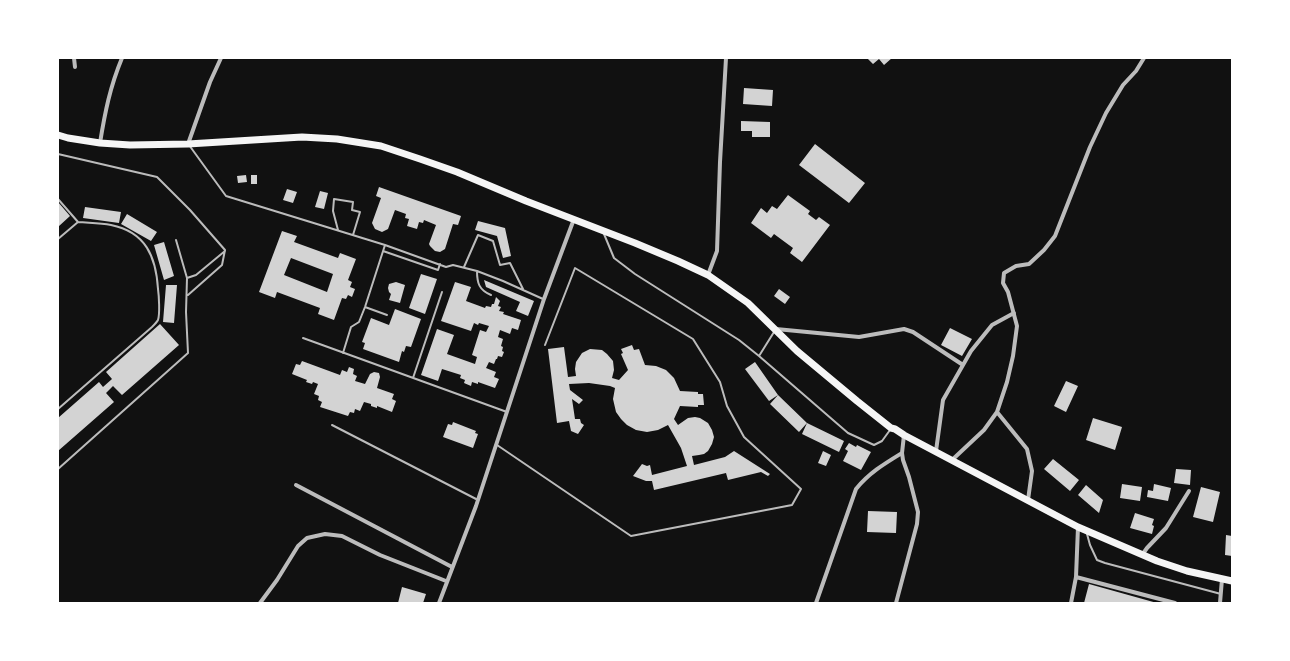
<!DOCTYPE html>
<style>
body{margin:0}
#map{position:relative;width:1290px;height:661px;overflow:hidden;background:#111;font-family:Karla,sans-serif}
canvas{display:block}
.frame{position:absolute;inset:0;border:59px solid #fff;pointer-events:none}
</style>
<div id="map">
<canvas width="1290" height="661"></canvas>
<div class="frame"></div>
</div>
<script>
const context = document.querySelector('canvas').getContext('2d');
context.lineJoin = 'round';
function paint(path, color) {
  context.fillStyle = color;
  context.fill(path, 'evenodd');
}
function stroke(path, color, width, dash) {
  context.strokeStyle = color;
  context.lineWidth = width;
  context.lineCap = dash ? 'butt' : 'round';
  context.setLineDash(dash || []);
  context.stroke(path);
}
const building = new Path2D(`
 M867 58H892L884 65 879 59 873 64Z
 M744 88 773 90 772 106 743 104Z
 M741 121 770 122V137H752V131H741Z
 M815 144 865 183 849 203 799 165Z
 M246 175 247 182 238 183 237 176Z
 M251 175H257V184H251Z
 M379 187 461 216 458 225 453 224 445 249 440 252 435 251 430 246 429 244 436 225 424 220 423 223 419 222 417 229 407 226 409 219 405 218 406 214 395 210 388 229 382 232 375 229 372 223 381 198 376 196Z
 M287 189 297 192 293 203 283 200Z
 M320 191 328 193 324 209 315 207Z
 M788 195 810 211 808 214 816 220 819 217 830 225 802 262 790 253 793 248 774 234 771 238 751 223 761 208 767 213 772 206 777 209Z
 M58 202 70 216 58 227Z
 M85 207 121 212 119 223 83 218Z
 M127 214 157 232 151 241 121 224Z
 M478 221 505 228 511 256 503 258 497 236 475 230Z
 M282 231 297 236 294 242 338 258 340 253 356 259 348 280 352 282 350 287 355 289 352 297 348 295 346 299 342 298 334 320 318 314 320 308 277 292 275 298 259 292ZM291 258 333 274 327 292 284 275Z
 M164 242 174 276 164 280 154 245Z
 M421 274 437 279 425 314 409 308Z
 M484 280 534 301 528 316 516 311 520 302 486 287Z
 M396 282 405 285 400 303 389 300 391 294 389 292 388 288 389 284Z
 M455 282 471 287 466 301 485 308 486 306 491 307 492 304H494L496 297 500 301 498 306 501 307 499 311 504 312 503 314 521 320 518 330 512 328 510 334 500 330 498 337 503 339 501 346 503 347 502 351 504 352 502 357 498 356 497 359H496L494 364 489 362 486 368 496 372 494 377 499 379 495 388 478 382V384L472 382 471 386 464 383 465 380 460 378 461 375 442 369 438 381 421 375 437 329 454 335 447 354 475 364 477 357 472 355 480 330 486 332 489 326 479 323 478 325 474 323 471 331 441 321Z
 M166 285H177L174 323 163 322Z
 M779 289 790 297 785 304 774 296Z
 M395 309 421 319 411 347 406 346 404 352 402 351 399 362 363 349 365 343 362 342 371 318 389 325Z
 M160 324 179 345 122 395 113 386 106 393 114 402 58 451V418L99 382 103 387 112 379 106 372Z
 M950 328 972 339 962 356 941 345Z
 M632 345 634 350 639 349 645 365 656 366 666 370 674 378 680 391 698 392V394H703L704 405H698V407L680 406 674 419 678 425 688 418 695 417 700 418 708 423 712 430 714 437 712 444 708 451 704 454 699 455 692 456 694 465 725 457 734 451 770 474 768 476 761 472 728 480 726 473 654 490 652 481H646L633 476 642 464 647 466 650 465 652 475 687 466 681 448 668 425 658 430 647 432 636 430 627 425 621 419 616 412 613 399 615 388 610 386 589 383 569 384 570 390 583 400 579 404 572 399 575 419H580L581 423 584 425 578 434 571 431 569 421 557 423 548 349 564 347 568 377 576 376 575 369 576 362 582 353 590 349 602 350 607 354 613 361 614 370 612 378 619 380 628 370 621 354 623 353 621 349Z
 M302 361 340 375 342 370 347 372 349 367 354 369 353 374 357 376 355 381 365 384 370 374 374 372 379 373 380 377 377 388 394 394 392 399 396 401 392 412 377 406V408L371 406V404L364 402 360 411 355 409 354 413 350 412 348 416 320 407 322 402 318 400 319 396 314 394 318 384 313 382 312 384 306 382 307 380 292 374 296 364 300 365Z
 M755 362 778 395 769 401 745 369Z
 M1066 381 1078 386 1066 412 1054 406Z
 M778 395 807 423 799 432 770 404Z
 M1093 418 1122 427 1115 450 1086 440Z
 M453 422 476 431 475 433 478 434 473 448 443 437 448 424 452 425Z
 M807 423 844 441 839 452 802 434Z
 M849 443 856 447 857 445 871 452 861 470 843 461 848 451 845 449Z
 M823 451 831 455 826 466 818 463Z
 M1053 459 1079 480 1070 491 1044 469Z
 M1176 469 1191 470 1190 485 1174 483Z
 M1122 484 1142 487 1140 501 1120 498Z
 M1154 484 1171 488 1168 501 1147 497 1148 490 1153 491Z
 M1086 485 1103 500 1099 513 1078 495Z
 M1201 487 1220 492 1213 522 1193 517Z
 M868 511 897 512 896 533 867 532Z
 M1135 513 1154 519 1152 525 1154 526 1152 534 1130 528Z
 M1226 535 1232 536V556L1225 555Z
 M1089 584 1157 603H1084Z
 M402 587 426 594 423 603H398Z`);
const service = new Path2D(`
 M189 145 226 196 385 245 446 267 453 265 477 271 503 281 543 299
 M58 154 157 177 190 210 225 250
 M58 199 78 222
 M338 230 333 211 334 199 353 202 352 210 360 212 353 235
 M604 234 614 258 635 274 739 340 759 356
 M58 239 78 222C89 223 100 223 111 225 146 232 156 257 158 289 159 296 160 314 158 320 157 322 154 325 152 327L58 409
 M383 251 438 270 440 264
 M464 267 478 235 493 241 500 265 510 263 523 289
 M477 271C477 283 479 290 491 295
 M187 278 196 275 225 251
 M188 295 222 265 225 250
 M365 307 387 315
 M774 332 759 356 848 433 874 445 882 441 890 430
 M303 338 507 412
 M343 353 351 327 359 322 365 307 385 245
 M413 378 442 292
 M332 425 478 500
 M497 445 631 536 792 505 801 489 744 437 727 406 720 382 693 339 575 268 545 345
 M58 469 188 353 186 312 187 278 176 240
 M1087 534 1090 545 1097 560 1105 563 1221 594`);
const minor = new Path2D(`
 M74 58 75 67
 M100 143C105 112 110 87 122 58
 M188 144 210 82 221 58
 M708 275 717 251 720 162 726 58
 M776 329 859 337 904 329 913 332 963 365
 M997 412 1027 449 1032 471 1028 500
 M936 451 943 400 971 351 992 325 1014 313
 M952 460 984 430 997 412 1007 382 1013 356 1017 326 1008 292 1003 283 1004 273 1016 266 1029 264 1044 250 1055 236 1090 147 1106 113 1123 85 1136 71 1144 58
 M296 485 452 567
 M1142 555 1147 548 1166 528 1189 491
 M1076 577 1175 603
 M260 603 277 580 298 546 307 538 325 534 342 536 380 555 446 581
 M439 603 476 506 544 299 574 219
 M816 603 856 489C869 473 884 464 902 453
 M896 603 917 524 918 512 909 477 903 460 902 453 904 435
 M1071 603 1076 577 1078 527
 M1220 603 1222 579`);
const primary = new Path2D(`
 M58 135 68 138 100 143 130 145 188 144 302 137 337 139 381 146 420 159 457 172 526 201 635 243 678 261 708 275 748 303 797 351 857 401 891 428 895 429 904 435 1078 527 1157 561 1187 571 1232 581`);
paint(building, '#d3d3d3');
stroke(service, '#bcbcbc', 2);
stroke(minor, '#bcbcbc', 4);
stroke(primary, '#f5f5f5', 7);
</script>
